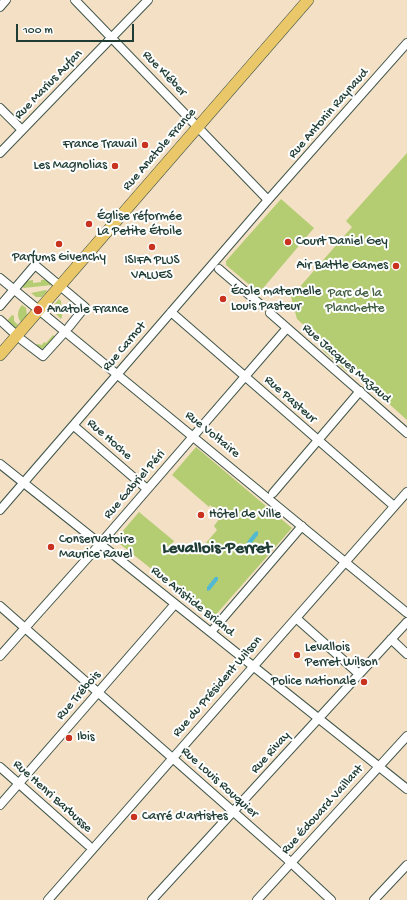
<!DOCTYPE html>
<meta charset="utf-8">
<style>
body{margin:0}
#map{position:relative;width:407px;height:900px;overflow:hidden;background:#f4e0c5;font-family:"Gochi Hand",sans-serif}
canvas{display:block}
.scale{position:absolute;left:16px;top:24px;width:118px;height:18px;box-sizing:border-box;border:2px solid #1f3d34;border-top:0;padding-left:5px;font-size:12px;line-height:14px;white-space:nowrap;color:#1f3d34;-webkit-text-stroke:3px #fff;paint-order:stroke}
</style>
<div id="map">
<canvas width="407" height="900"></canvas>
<div class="scale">100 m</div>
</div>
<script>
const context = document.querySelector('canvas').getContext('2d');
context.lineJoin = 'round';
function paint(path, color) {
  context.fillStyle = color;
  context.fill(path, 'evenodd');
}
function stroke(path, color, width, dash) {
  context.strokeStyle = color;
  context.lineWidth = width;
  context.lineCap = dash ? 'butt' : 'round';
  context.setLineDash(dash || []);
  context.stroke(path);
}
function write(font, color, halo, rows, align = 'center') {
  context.font = font + ' "Gochi Hand",sans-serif';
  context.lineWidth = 4;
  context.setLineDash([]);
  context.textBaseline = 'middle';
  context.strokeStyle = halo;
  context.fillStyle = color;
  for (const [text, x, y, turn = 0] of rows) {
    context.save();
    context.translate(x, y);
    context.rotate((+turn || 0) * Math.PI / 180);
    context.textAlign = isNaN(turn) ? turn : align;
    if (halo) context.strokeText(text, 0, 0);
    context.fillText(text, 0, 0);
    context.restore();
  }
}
const green = new Path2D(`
 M407 153V420L349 368 346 371 318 346 322 342 297 319 291 297 352 227 346 221Z
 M281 199 314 228 259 293 226 265V261Z
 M49 279 54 283 52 285 24 288 21 286 26 281 33 280V283L41 282V280Z
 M46 290 47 291 42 297H36L31 293Z
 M59 299 61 301 62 317 61 319 54 312 57 311V308H53V306Z
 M22 305 26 308 27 315 21 322C16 317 18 309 22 305Z
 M12 315 14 316V321L18 325 15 329 6 322Z
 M53 335 56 337 48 348 39 349 35 346 37 344 42 345 44 342 46 343Z
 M196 447 292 528 213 618 115 540 139 512 174 541 172 544 188 555 195 548 200 550 217 530 214 526 222 515 210 505 209 507 172 475Z`);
const water = new Path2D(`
 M258 531V535L250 545H247V542L255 532Z
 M215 577H218V580L210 590 207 591V587Z`);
const minor = new Path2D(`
 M75 0 268 200
 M0 7 6 0
 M0 108 22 130
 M0 153 148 0
 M219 269 261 305
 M0 278 407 613
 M0 306 35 265 85 307 69 327
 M171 312 394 506
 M270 313 407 433
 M0 320 13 332
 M22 340 43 356 62 335
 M74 426 147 489
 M0 464 407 789
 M273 493 360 391
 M0 510 268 200 407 43
 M0 606 287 859 331 900
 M296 618 359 674
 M211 632 302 526
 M391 639 407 654
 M0 656 100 544 287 328
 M0 767 88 845
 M0 805 175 604
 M48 900 407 492
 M152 900 407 622
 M257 900 407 736
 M374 900 407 865`);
const major = new Path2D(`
 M0 355 308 0`);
const markers = [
 [145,145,4,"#c8321e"],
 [115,166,4,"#c8321e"],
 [89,224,4,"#c8321e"],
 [288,242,4,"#c8321e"],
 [59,244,4,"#c8321e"],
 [152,247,4,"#c8321e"],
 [396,266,4,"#c8321e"],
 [223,299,4,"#c8321e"],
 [38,310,5,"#c8321e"],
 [201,515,4,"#c8321e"],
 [51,547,4,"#c8321e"],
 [297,655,4,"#c8321e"],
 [364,682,4,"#c8321e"],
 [69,738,4,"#c8321e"],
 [134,817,4,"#c8321e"]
];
const streetNames = [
 ["Rue Kléber",164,74,46],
 ["Rue Marius Aufan",49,85,-46],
 ["Rue Antonin Raynaud",329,114,-49],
 ["Rue Anatole France",160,150,-49],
 ["Rue Carnot",125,347,-50],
 ["Rue Jacques Mazaud",346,364,41],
 ["Rue Pasteur",290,400,41],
 ["Rue Voltaire",212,435,39],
 ["Rue Hoche",109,440,41],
 ["Rue Gabriel Péri",135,485,-49],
 ["Rue Aristide Briand",192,602,39],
 ["Rue du Président Wilson",218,687,-49],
 ["Rue Trébois",79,696,-49],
 ["Rue Rivay",271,753,-48],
 ["Rue Louis Rouquier",219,783,42],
 ["Rue Henri Barbusse",52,797,42],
 ["Rue Édouard Vaillant",323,810,-48]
];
const poiNames = [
 ["France Travail",137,145,"right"],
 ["Les Magnolias",107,166,"right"],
 ["Église réformée",97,217],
 ["La Petite Étoile",97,232],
 ["Court Daniel Gey",296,242],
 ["Parfums Givenchy",59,258,"center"],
 ["ISIFA PLUS",152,261,"center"],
 ["VALUES",152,276,"center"],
 ["Air Battle Games",388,266,"right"],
 ["École maternelle",231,292],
 ["Louis Pasteur",231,307],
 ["Anatole France",47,310],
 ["Hôtel de Ville",209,515],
 ["Conservatoire",59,540],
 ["Maurice Ravel",59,555],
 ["Levallois",305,648],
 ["Perret Wilson",305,663],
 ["Police nationale",356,682,"right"],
 ["Ibis",77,738],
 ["Carré d'artistes",142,817]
];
const parkNames = [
 ["Parc de la",355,294],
 ["Planchette",355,309]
];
const districtNames = [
 ["Levallois-Perret",217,549]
];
paint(green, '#b4cd73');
paint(water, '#53b8d1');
stroke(minor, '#3f554a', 10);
stroke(major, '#3f554a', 12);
stroke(minor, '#fff', 8);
stroke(major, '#eac769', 11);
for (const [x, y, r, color] of markers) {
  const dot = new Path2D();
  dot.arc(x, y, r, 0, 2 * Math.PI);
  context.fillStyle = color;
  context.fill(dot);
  stroke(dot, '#fff', 1.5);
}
write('13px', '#1f3d34', '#fff', streetNames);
write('13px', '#1f3d34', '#fff', poiNames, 'left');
write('13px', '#446144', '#fff', parkNames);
write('bold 17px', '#1f3d34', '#fff', districtNames);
</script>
